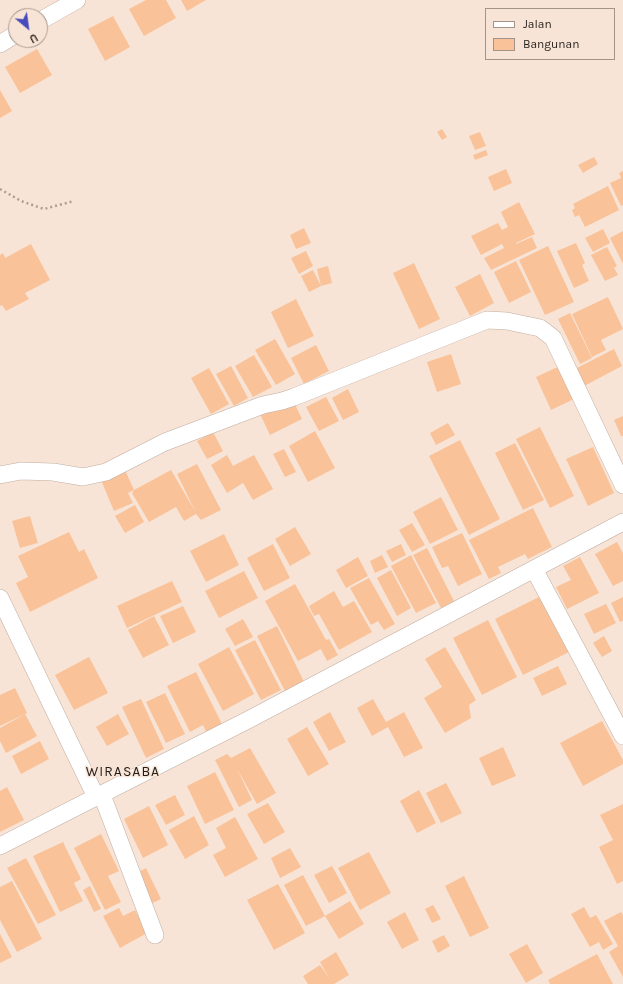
<!DOCTYPE html>
<style>
body{margin:0}
#map{position:relative;width:623px;height:984px;overflow:hidden;background:#f8e4d6;font-family:Karla,sans-serif}
canvas{display:block}
.legend{position:absolute;left:485px;top:8px;width:130px;height:52px;box-sizing:border-box;background:#f8e4d6;border:1px solid #a3948a;margin:0;padding:5px 7px;list-style:none;font-size:12px;color:#241d18}
.legend li{display:flex;align-items:center;gap:8px;height:20px}
.legend b{width:20px;border:1px solid #a3948a}
.north{position:absolute;left:8px;top:8px;width:40px;height:40px;box-sizing:border-box;background:#f8e4d6;border:1px solid #a3948a;border-radius:50%;rotate:151deg;font-size:11px;font-weight:700;line-height:16px;text-align:center;color:#241d18}
.north::after{content:'';display:block;margin:auto;width:14px;height:18px;background:#4749be;clip-path:polygon(50% 0,100% 100%,50% 72%,0 100%)}
</style>
<div id="map">
<canvas width="623" height="984"></canvas>
<ul class="legend">
<li><b style="height:5px;background:#fff"></b>Jalan</li>
<li><b style="height:11px;background:#f9c299"></b>Bangunan</li>
</ul>
<div class="north">U</div>
</div>
<script>
const context = document.querySelector('canvas').getContext('2d');
context.lineJoin = 'round';
function paint(path, color) {
  context.fillStyle = color;
  context.fill(path, 'evenodd');
}
function stroke(path, color, width, dash) {
  context.strokeStyle = color;
  context.lineWidth = width;
  context.lineCap = dash ? 'butt' : 'round';
  context.setLineDash(dash || []);
  context.stroke(path);
}
function write(font, color, halo, rows, align = 'center') {
  context.font = font + ' Karla,sans-serif';
  context.lineWidth = 3;
  context.setLineDash([]);
  context.textBaseline = 'middle';
  context.strokeStyle = halo;
  context.fillStyle = color;
  for (const [text, x, y, turn = 0] of rows) {
    context.save();
    context.translate(x, y);
    context.rotate((+turn || 0) * Math.PI / 180);
    context.textAlign = isNaN(turn) ? turn : align;
    if (halo) context.strokeText(text, 0, 0);
    context.fillText(text, 0, 0);
    context.restore();
  }
}
const building = new Path2D(`
 M146 0H166L176 18 144 36 129 9Z
 M181 0H206L187 11Z
 M113 16 130 47 105 61 88 29Z
 M37 49 52 75 20 93 5 67Z
 M0 90 12 111 0 118Z
 M442 129 447 137 442 140 437 132Z
 M480 132 486 146 475 150 469 136Z
 M486 150 488 155 475 160 473 155Z
 M594 157 598 164 583 173 578 165Z
 M506 169 512 183 494 191 488 177Z
 M623 171V205L621 206 610 183 621 178 619 173Z
 M608 186 619 210 585 227 579 215 575 217 572 210 575 208 573 204Z
 M519 202 535 234 516 243V244L532 237 537 248 491 270 484 258 504 248 502 244 481 255 471 236 498 223 502 230 508 227 501 212Z
 M304 228 311 243 296 249 290 235Z
 M603 229 610 243 593 252 585 238Z
 M623 231V264L610 238Z
 M576 243 585 263 582 265 589 281 574 288 557 251Z
 M31 244 50 280 25 293 29 299 6 311 2 305 0 306V255L3 253 5 258Z
 M548 246 574 302 545 315 519 260Z
 M607 247 617 266 614 268 618 275 605 281 591 255Z
 M306 251 313 266 299 274 291 258Z
 M516 261 531 292 509 303 494 272Z
 M414 263 440 319 419 329 393 273Z
 M328 266 332 283 321 286 317 269Z
 M313 270 321 286 309 292 301 276Z
 M480 274 494 303 470 316 455 287Z
 M608 297 623 329 601 340 606 350 592 357 572 314Z
 M296 299 314 336 288 348 271 312Z
 M570 313 592 358 580 364 558 319Z
 M275 339 295 374 276 385 255 350Z
 M316 345 329 371 304 384 291 358Z
 M614 349 622 366 584 386 575 369Z
 M451 354 461 384 437 392 427 362Z
 M254 355 272 387 253 397 235 366Z
 M562 365 576 398 551 410 536 377Z
 M231 366 248 398 234 406 216 374Z
 M209 368 229 404 211 414 191 378Z
 M348 389 359 412 343 420 332 398Z
 M326 397 339 421 319 431 306 407Z
 M292 398 302 419 270 435 260 414Z
 M623 416V436H621L614 420Z
 M448 423 455 435 436 445 430 433Z
 M540 427 574 496 550 508 516 439Z
 M315 431 335 468 308 482 289 446Z
 M213 432 223 451 207 459 197 441Z
 M460 440 500 519 469 535 429 456Z
 M515 443 544 500 523 510 495 453Z
 M593 447 614 493 588 506 566 459Z
 M284 449 296 472 285 477 273 454Z
 M227 455 233 466 254 455 273 489 253 500 243 483 227 493 211 465Z
 M197 464 221 510 201 520 196 514 184 521 176 507 149 522 132 493 134 490 128 493 133 503 114 511 101 480 125 470 134 490 171 470 195 511 177 474Z
 M441 497 458 530 430 544 413 512Z
 M135 505 144 522 125 533 115 516Z
 M533 508 552 547 528 559 525 554 498 567 501 573 489 579 469 540Z
 M30 516 38 543 20 548 12 521Z
 M412 523 425 545 412 552 399 530Z
 M295 527 311 554 290 566 275 539Z
 M69 532 79 552 84 549 98 578 30 612 16 583 28 577 18 556Z
 M462 533 482 574 458 586 448 566 442 568 432 547Z
 M224 534 239 565 206 582 190 551Z
 M617 542 623 553V581L613 586 595 554Z
 M273 544 290 578 264 591 247 558Z
 M401 544 406 555 392 562 386 551Z
 M427 548 454 601 441 608 413 555Z
 M382 555 388 567 375 573 370 561Z
 M411 555 436 603 416 613 391 566Z
 M358 557 368 576 346 588 336 570Z
 M580 557 599 593 567 609 556 587 571 580 563 566Z
 M391 570 411 608 397 616 377 578Z
 M244 571 258 598 219 618 205 591Z
 M369 578 395 624 384 630 378 621 371 625 350 588Z
 M172 581 182 602 127 628 117 606Z
 M295 584 326 640 329 639 338 655 327 661 321 649 298 661 265 601Z
 M334 591 343 607 354 601 372 632 339 650 319 614 314 616 309 606Z
 M541 596 569 652 523 675 495 619Z
 M623 597V621L620 622 611 603Z
 M606 604 616 623 594 634 584 614Z
 M183 606 196 632 173 643 160 616Z
 M154 616 169 645 143 658 128 630Z
 M243 619 253 637 235 646 225 629Z
 M488 620 517 677 482 695 453 638Z
 M277 626 305 684 286 693 257 636Z
 M604 636 612 651 602 657 593 643Z
 M255 640 281 690 261 700 235 650Z
 M229 647 254 694 223 711 198 664Z
 M445 647 476 700 469 705 471 718 445 733 424 698 442 687 425 659Z
 M89 657 108 693 74 710 55 675Z
 M558 666 567 684 542 696 533 678Z
 M196 672 224 728 208 736 203 725 190 732 167 686Z
 M15 688 27 713 0 726V695Z
 M165 693 185 734 166 743 146 702Z
 M141 699 164 749 146 758 122 707Z
 M373 699 386 722 404 712 423 748 404 757 388 727 372 736 357 708Z
 M330 712 346 742 329 751 313 722Z
 M25 714 37 736 6 753 0 741V728Z
 M118 714 129 734 107 746 96 727Z
 M602 721 623 760V764L583 786 560 743Z
 M307 727 329 764 308 776 287 739Z
 M40 741 49 759 21 774 12 756Z
 M503 747 516 776 492 786 479 758Z
 M250 748 276 793 257 804 237 769 252 800 239 807 215 760 227 754 231 758Z
 M215 772 234 810 205 824 187 786Z
 M446 783 462 813 441 823 426 793Z
 M7 787 24 820 0 832V791Z
 M419 790 436 823 417 833 400 801Z
 M175 795 185 815 166 825 155 805Z
 M268 803 285 832 264 844 247 814Z
 M623 804V881L617 884 599 847 613 840 600 815Z
 M149 806 168 845 143 858 124 819Z
 M194 816 209 845 185 859 169 830Z
 M235 817 258 859 225 877 213 855 226 848 216 828Z
 M101 834 119 871 108 876 121 902 105 910 74 848Z
 M63 842 81 879 74 883 83 901 60 912 33 856Z
 M290 848 301 867 280 878 271 858Z
 M369 852 391 893 360 910 338 868Z
 M26 858 56 915 38 924 7 868Z
 M332 866 347 893 329 903 314 875Z
 M146 868 161 899 148 905 133 875Z
 M303 875 325 916 306 926 284 885Z
 M464 876 489 928 470 937 445 886Z
 M12 881 42 939 17 952 0 920V887Z
 M278 884 305 933 274 950 247 900Z
 M90 886 101 909 94 912 83 890Z
 M350 901 364 924 339 939 325 916Z
 M433 905 441 919 432 923 425 909Z
 M584 907 590 918 596 915 613 944 603 950 599 942 590 947 571 914Z
 M119 908 123 916 135 910 147 933 120 948 103 916Z
 M405 912 419 940 402 949 387 922Z
 M621 912 623 915V977L609 952 618 946 604 921Z
 M0 934 12 957 0 963Z
 M444 935 450 946 438 953 432 941Z
 M527 944 543 973 526 983 509 954Z
 M336 952 349 975 334 984H308L303 976 320 965 329 978 320 962Z
 M597 954 613 984H550L548 980Z`);
const path = new Path2D(`
 M0 189 21 201 44 209 74 201`);
const minor = new Path2D(`
 M40 21 77 0
 M0 44 16 34
 M0 475 21 471 53 472 83 477 106 472 165 442 263 405 282 401 294 397 487 320 507 321 540 328 553 338 623 485
 M534 569 623 522
 M0 598 96 797 0 846
 M102 795 155 935
 M96 797 248 720 534 569 623 736`);
const quarterNames = [
 ["WIRASABA",123,772]
];
paint(building, '#f9c299');
stroke(minor, '#c1aea1', 18);
stroke(path, '#ad9d93', 2.5, [2, 3]);
stroke(minor, '#fff', 17);
context.letterSpacing = '1px';
write('14px', '#241d18', '#f8e4d6', quarterNames);
context.letterSpacing = '0px';
</script>
